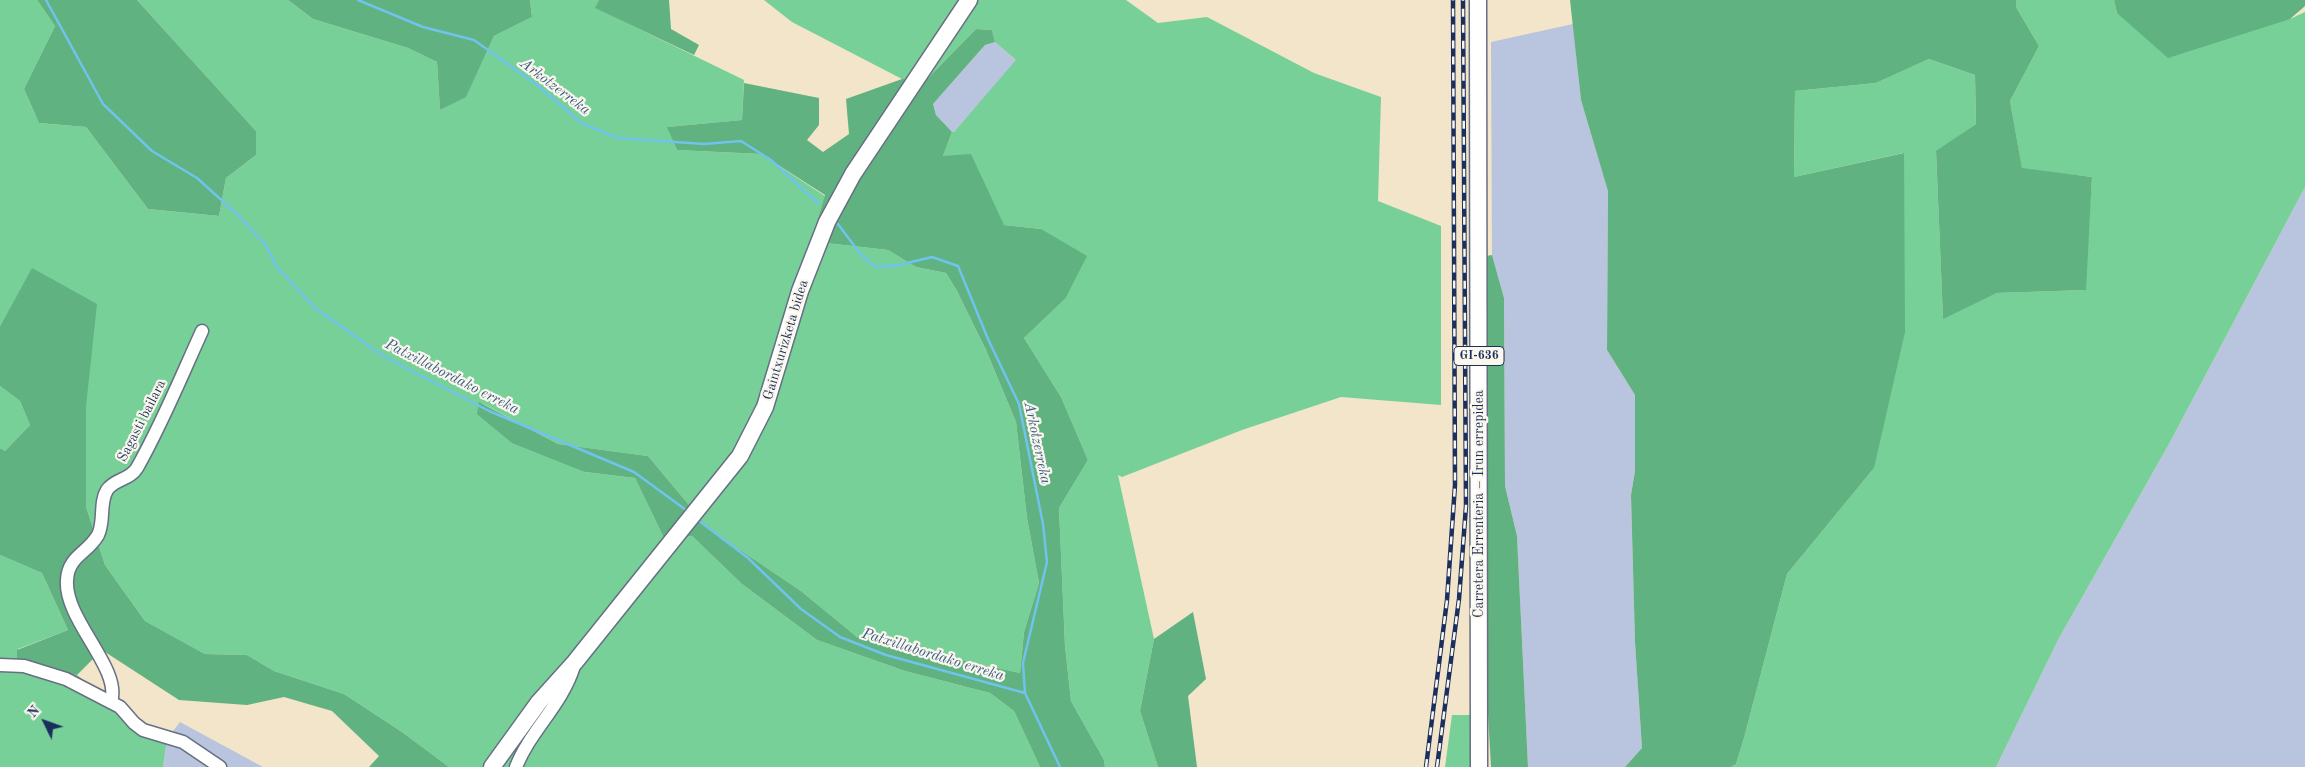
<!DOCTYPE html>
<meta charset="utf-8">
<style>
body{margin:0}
#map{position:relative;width:2305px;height:767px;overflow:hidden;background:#f2e5c9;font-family:"Old Standard TT",serif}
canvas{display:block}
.north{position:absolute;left:20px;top:697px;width:50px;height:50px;-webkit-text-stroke:4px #fbf7ec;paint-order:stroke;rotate:312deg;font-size:14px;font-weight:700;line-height:20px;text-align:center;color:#1b2f5e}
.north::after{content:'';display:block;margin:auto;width:18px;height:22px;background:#1b2f5e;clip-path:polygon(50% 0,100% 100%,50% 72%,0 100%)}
</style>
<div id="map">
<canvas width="2305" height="767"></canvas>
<div class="north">N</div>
</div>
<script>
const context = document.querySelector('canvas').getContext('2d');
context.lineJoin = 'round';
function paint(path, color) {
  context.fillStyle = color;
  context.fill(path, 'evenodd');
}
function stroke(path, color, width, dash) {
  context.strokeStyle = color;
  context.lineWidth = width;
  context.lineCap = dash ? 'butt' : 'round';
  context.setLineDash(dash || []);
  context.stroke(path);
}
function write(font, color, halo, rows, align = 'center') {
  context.font = font + ' "Old Standard TT",serif';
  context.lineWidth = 4.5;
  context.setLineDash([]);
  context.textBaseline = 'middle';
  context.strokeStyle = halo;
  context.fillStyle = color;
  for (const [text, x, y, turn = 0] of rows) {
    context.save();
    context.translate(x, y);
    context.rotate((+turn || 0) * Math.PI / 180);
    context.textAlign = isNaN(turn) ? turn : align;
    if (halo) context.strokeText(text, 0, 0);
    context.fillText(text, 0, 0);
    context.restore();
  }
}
const industrial = new Path2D(`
 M1573 24 1581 100 1608 190 1607 350 1635 395V471L1631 495 1635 642 1642 748 1625 767H1528L1517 536 1505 486 1504 298 1492 255 1491 42Z
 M995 42 1017 61 954 132H952L936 115 933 104 985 45Z
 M2305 187V767H1996L2059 638 2169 444Z
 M180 722 263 767H163L167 739Z`);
const green = new Path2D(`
 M0 0H37L55 26 24 89 39 123 86 127 148 209 219 216 226 178 256 155V131L137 0H288L313 19 408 48 437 62 440 110 466 96 494 36 532 17 530 0H599L596 8 744 80 742 120 668 127 677 150 761 154 825 196 816 225 826 243 888 250 916 267 946 273 957 291 986 350 1016 422 1027 518 1039 583 1024 632 1020 673 857 637 801 591 709 529 648 456 558 444 480 402 585 472 635 478 663 536H692L742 584 817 640 905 671 990 693 1014 711 1040 767H449L402 732 344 694 274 671 247 655 205 654 145 621 105 565 86 507V406L32 269 0 326Z
 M764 0H1126L1158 23 1207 17 1314 73 1381 97 1378 201 1441 226V405L1341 397 1242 430 1122 477 1118 475 1154 639 1140 711 1158 767H1105L1104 760 1071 701 1065 646 1059 508 1088 460 1061 397 1024 338 1065 299 1041 229 1004 225 943 156 952 132H954L1016 60 995 42 992 30 976 29 928 78 902 79 792 22Z
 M2016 0H2114L2117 13 2290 19 2305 12V187L2169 444 2059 638 1996 767H1731L1736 764 1744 738 1787 574 1874 468 1903 153 1794 177 1795 91 1876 83 1929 59 1975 75 1976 124 1936 152 1943 318 1997 293 2085 290 2092 177 2022 169 2010 101 2039 46 2016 7Z
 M0 386 20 401 30 425 5 451 0 448Z
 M0 555 42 573 68 630 18 649 17 670 77 675 122 711 167 739 163 767H0Z
 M1452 715H1473L1471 767H1445Z`);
const forest = new Path2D(`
 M37 0H137L256 131V155L226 178 219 216 148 209 86 127 39 123 24 89 55 26Z
 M288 0H530L532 17 494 36 466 97 440 110 437 62 408 48 313 19Z
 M599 0H669L671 29 699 45 694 55 595 8Z
 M1570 0H2016V7L2039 46 2010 101 2022 168 2092 177 2086 290 1997 293 1943 319 1936 151 1976 124 1975 75 1929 59 1876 83 1795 91 1794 177 1904 153 1905 332 1874 468 1787 574 1744 738 1736 764 1731 767H1625L1642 748 1635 642 1631 495 1635 471V395L1607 350 1608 191 1581 100Z
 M2114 0H2305V6L2290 19 2168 58 2117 13Z
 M976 29 992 30 995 42 985 45 933 104 936 115 952 132 943 156 971 154 1004 225 1041 229 1087 256 1065 299 1024 338 1061 397 1088 460 1059 508 1065 646 1071 701 1104 760 1105 767H1040L1014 711 990 693 905 671 817 640 742 584 692 536H663L635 478 585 472 512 443 477 414 479 402 558 444 648 456 709 529 801 591 857 637 1020 673 1024 632 1039 583 1027 518 1016 422 986 350 957 291 946 273 916 267 888 250 826 243 816 225 825 195 761 154 677 150 667 127 742 120 744 83 819 98V125L807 140 823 152 849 134 846 99 902 79 928 78Z
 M1492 255 1504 298 1505 486 1517 536 1528 767H1491L1484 642 1486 256Z
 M32 268 97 304 86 406V507L105 565 145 621 205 654 247 655 274 671 344 694 402 732 449 767H369L379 756 332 711 284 697 247 705 179 700 102 650 77 675 17 670V650L68 630 42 573 0 555V448L5 451 30 425 20 401 0 386V326Z
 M1193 612 1206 679 1188 696 1197 767H1158L1140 711 1154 639Z`);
const stream = new Path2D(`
 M46 0 103 104 152 151 197 178 238 215 265 244 277 267 315 308 383 356 489 411 634 472 686 510
 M358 0 423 27 474 40 537 85 583 124 618 138 704 144 741 141 771 160 819 204
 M838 224 861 255 876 267 899 265 932 257 958 266 988 339 1019 404 1043 524 1047 562 1023 663 1025 693 1060 767
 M698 520 748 558 801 609 840 637 886 655 1025 693`);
const minor = new Path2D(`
 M0 665 24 666 66 679 120 707 134 723 143 730 183 742 220 767
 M111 702C122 668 64 620 67 580 68 556 88 553 98 535 105 521 99 503 107 490 114 479 130 480 137 468 162 424 181 377 202 331
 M516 767C530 731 562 705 574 666`);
const major = new Path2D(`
 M1478 0 1479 767
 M492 767 539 702 575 662 740 456 765 407 800 291 827 222 853 174 969 0`);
const rail = new Path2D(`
 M1426 767 1447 600 1455 485 1453 0
 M1437 767 1459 599 1466 506 1463 0`);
const shields = [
 [1479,356,50]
];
const shieldNames = [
 ["GI-636",1479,356]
];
const streetNames = [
 ["Gaintxurizketa bidea",786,340,-73],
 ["Sagasti bailara",142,421,-63],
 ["Carretera Errenteria – Irun errepidea",1479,504,-90]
];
const waterNames = [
 ["Arkotzerreka",555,87,37],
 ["Patxillabordako erreka",452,377,27],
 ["Arkotzerreka",1037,443,78],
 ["Patxillabordako erreka",933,655,17]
];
paint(industrial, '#b9c4de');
paint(green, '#76d097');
paint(forest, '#60b280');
stroke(stream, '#70c3ec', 2.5);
stroke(minor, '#666f83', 15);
stroke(major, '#666f83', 19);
stroke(minor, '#fff', 12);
stroke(major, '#fff', 16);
stroke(rail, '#1b2f5e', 4.5);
stroke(rail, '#fbf7ec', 2.5, [8]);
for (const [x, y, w] of shields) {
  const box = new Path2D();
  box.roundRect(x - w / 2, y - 9.5, w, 19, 4);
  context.fillStyle = '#fbf7ec';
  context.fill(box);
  stroke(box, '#1b2f5e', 1);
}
write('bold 12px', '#1b2f5e', null, shieldNames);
write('14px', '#1b2f5e', '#fbf7ec', streetNames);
write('italic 15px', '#355b89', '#fbf7ec', waterNames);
</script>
